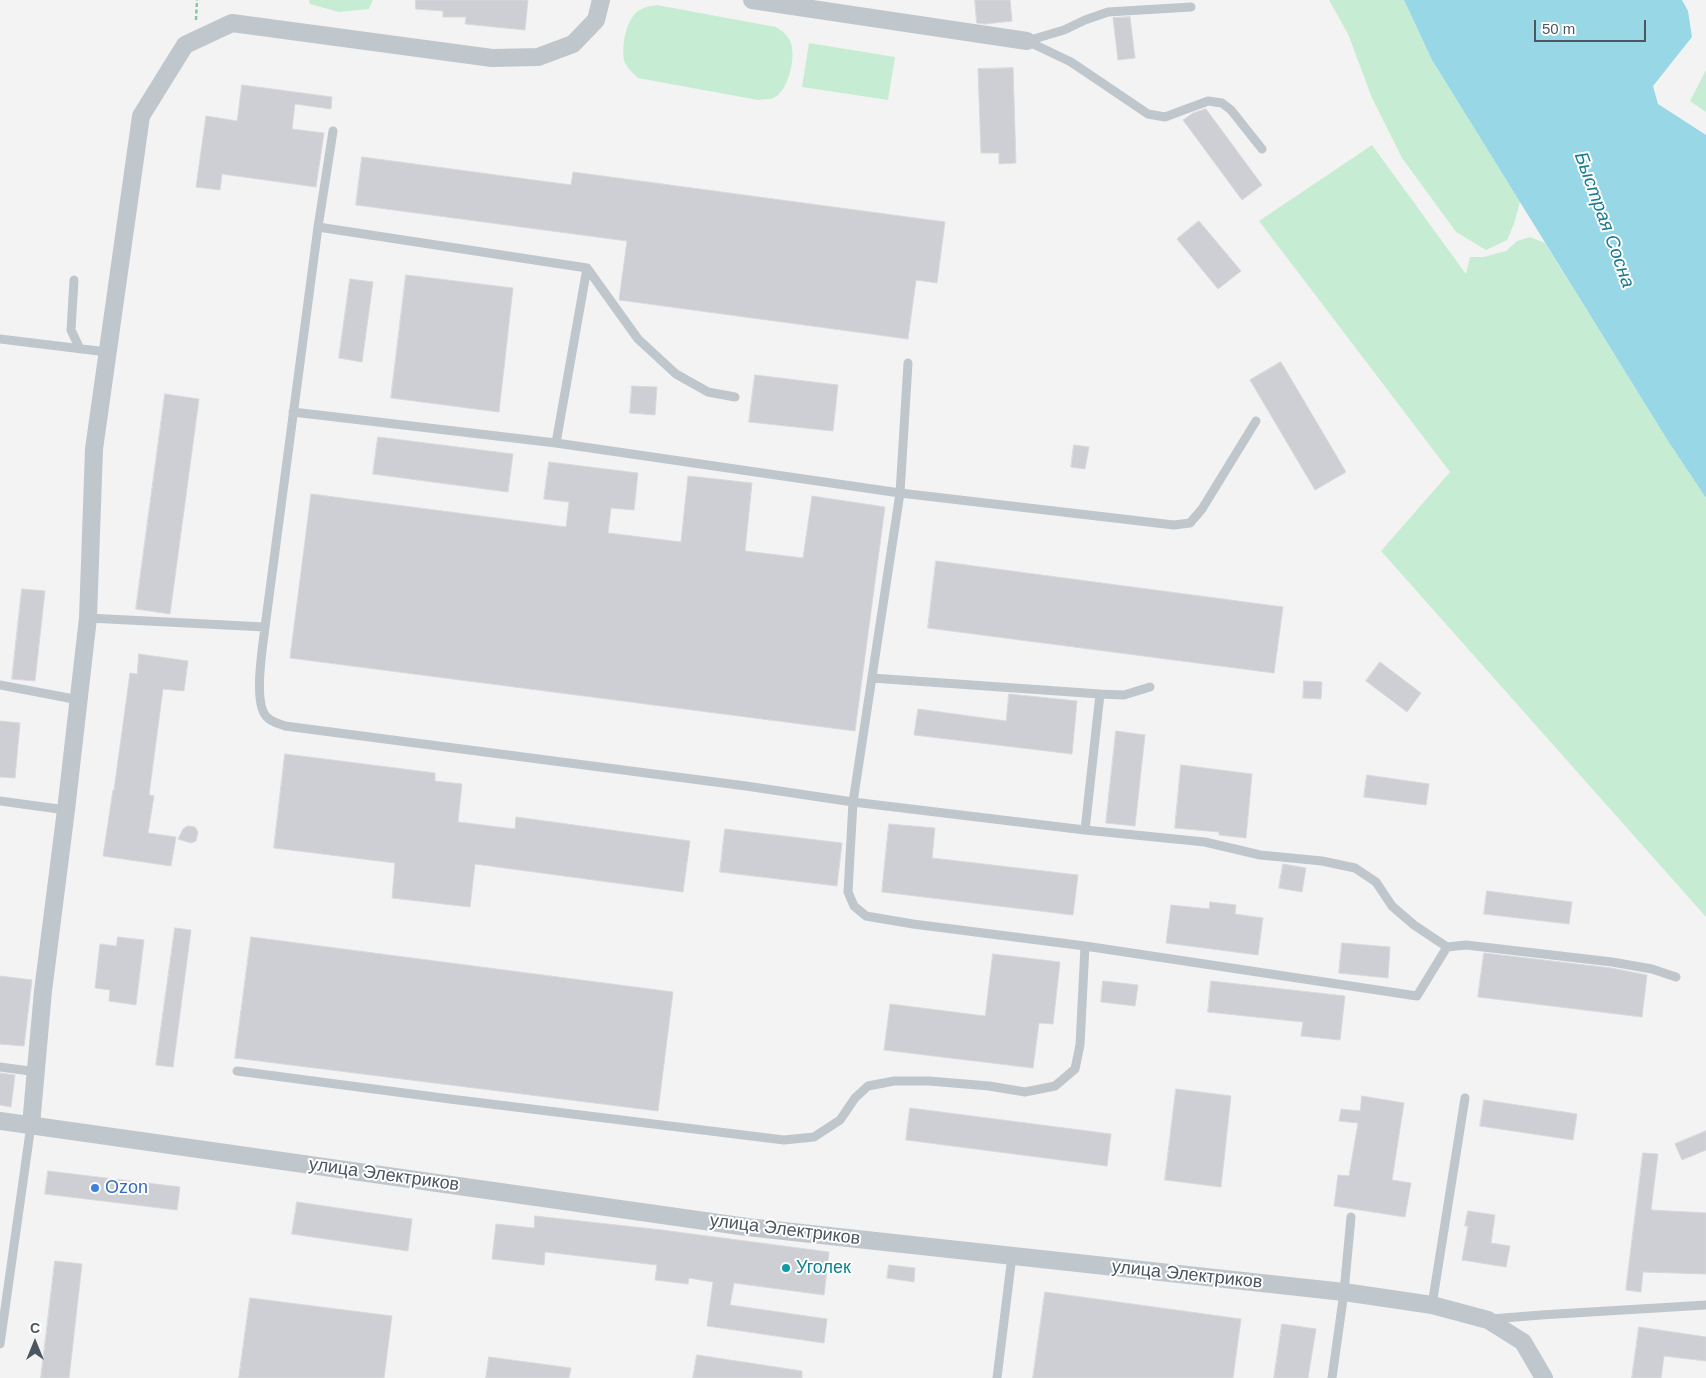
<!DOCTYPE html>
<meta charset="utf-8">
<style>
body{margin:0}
#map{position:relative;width:1706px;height:1378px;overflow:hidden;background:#f4f3f3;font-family:Arial,sans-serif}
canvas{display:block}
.north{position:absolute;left:10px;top:1318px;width:50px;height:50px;-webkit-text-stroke:4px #fff;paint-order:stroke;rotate:0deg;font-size:14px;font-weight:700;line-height:20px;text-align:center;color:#4b565e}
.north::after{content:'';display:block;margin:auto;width:18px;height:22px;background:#4b565e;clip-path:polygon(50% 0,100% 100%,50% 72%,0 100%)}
.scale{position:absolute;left:1534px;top:20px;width:112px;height:22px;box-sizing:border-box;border:2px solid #4b565e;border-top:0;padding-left:6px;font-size:15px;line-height:18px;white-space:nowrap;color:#4b565e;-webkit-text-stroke:4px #fff;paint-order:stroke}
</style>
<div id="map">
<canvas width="1706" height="1378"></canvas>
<div class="north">С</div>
<div class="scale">50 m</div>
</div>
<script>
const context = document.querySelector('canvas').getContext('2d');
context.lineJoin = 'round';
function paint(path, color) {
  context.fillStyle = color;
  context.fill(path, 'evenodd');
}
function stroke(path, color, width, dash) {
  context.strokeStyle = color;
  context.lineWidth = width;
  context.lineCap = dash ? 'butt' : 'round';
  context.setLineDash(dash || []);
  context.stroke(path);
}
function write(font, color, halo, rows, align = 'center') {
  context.font = font + ' Arial,sans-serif';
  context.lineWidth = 4;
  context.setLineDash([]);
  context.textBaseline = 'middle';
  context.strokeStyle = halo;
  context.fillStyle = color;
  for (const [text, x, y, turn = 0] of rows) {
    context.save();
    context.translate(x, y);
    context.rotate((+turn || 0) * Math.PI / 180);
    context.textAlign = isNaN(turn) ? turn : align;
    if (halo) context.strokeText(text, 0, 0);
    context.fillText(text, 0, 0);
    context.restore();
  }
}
const green = new Path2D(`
 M309 0H373L369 9 339 12 310 4Z
 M1329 0H1404L1432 60 1520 202 1514 224 1507 240 1486 250 1456 232 1402 158 1372 98 1348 34Z
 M657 5 776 27C782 31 787 34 790 41 797 54 789 87 777 96 772 100 764 99 758 100L638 78C633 73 628 69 625 63 620 50 626 19 638 11 644 7 650 6 657 5Z
 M809 43 895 57 888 100 802 87Z
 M1706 70V112L1690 101Z
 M1372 145 1466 274 1470 257H1483L1506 251 1517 241 1530 237 1545 243 1668 441 1706 498V917L1381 551 1450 472 1259 221Z`);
const water = new Path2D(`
 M1404 0H1682L1688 11 1692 37 1653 86 1658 104 1706 135V498L1668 441 1432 60Z`);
const building = new Path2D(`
 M416 0H528L525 30 465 24 466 17H443V11L416 9Z
 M975 0H1010L1012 21 985 24 977 23Z
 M1130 17 1135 58 1118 60 1113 18Z
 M1013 68 1016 163 999 164V153H981L978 69Z
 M242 85 332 97 331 109 295 104 292 129 324 133 316 187 222 174 220 190 196 187 206 116 237 121Z
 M1206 109 1262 185 1242 200 1183 120 1193 113Z
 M362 157 571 185 573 172 945 222 937 283 916 280 908 339 619 300 627 241 356 205Z
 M1199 221 1241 271 1218 289 1177 239Z
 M406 275 513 288 499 412 391 398Z
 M350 279 373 282 362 362 339 358Z
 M1281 362 1346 472 1315 490 1250 380Z
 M755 375 838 385 833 431 749 422Z
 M632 386 657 387 655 415 630 413Z
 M165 394 199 399 170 614 136 609Z
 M378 437 513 454 508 492 373 474Z
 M1074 445 1089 447 1085 469 1071 467Z
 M549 462 638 473 634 510 611 508 608 533 681 542 688 476 752 483 745 551 803 558 812 496 885 507 855 731 290 658 311 494 566 527 569 502 544 499Z
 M936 561 1283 607 1274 673 928 628Z
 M22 589 45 591 35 681 12 679Z
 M139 654 188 661 184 691 163 689 149 795 154 796 148 833 176 837 171 866 103 856 113 790H114L130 673 137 674Z
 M1380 662 1421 693 1407 712 1366 681Z
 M1304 681 1322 682 1321 699 1303 698Z
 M1009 694 1077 701 1072 754 914 735 918 709 1006 721Z
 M0 721 20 723 15 778 0 777Z
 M1116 731 1145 735 1135 826 1106 823Z
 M285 754 435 773V781L462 784 458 822 515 829 516 817 690 841 683 892 475 864 470 907 392 898 395 863 274 848Z
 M1181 765 1252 774 1246 838 1219 835V832L1175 828Z
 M1367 775 1429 784 1426 805 1364 797Z
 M889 824 935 828 932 858 1078 875 1073 915 882 892Z
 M188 826 195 827 198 832 196 841 191 843 178 839 183 829Z
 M725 829 842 843 837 886 720 872Z
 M1283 864 1306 868 1302 892 1279 888Z
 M1487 891 1572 902 1569 924 1484 914Z
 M1210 902 1236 905 1235 914 1263 918 1258 955 1166 943 1171 905 1209 909Z
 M175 928 191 930 173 1067 156 1065Z
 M118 937 144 940 136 1005 109 1001 110 990 95 988 100 944 116 946Z
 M251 937 673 992 658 1111 235 1058Z
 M1342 943 1390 947 1388 978 1339 973Z
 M1484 953 1611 968 1647 975 1642 1017 1478 997Z
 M993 954 1060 962 1053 1024 1039 1023 1033 1068 884 1050 890 1004 985 1016Z
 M0 976 32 980 24 1046 0 1044Z
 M1103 981 1138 985 1135 1006 1101 1002Z
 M1211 981 1345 996 1340 1040 1301 1036 1303 1022 1208 1012Z
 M0 1073 15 1075 11 1107 0 1105Z
 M1176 1089 1231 1096 1221 1187 1165 1180Z
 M1362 1096 1404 1103 1392 1180 1411 1183 1405 1217 1334 1206 1338 1175 1349 1176 1358 1123 1339 1121 1341 1109 1360 1111Z
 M1484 1100 1577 1114 1573 1140 1480 1126Z
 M910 1108 1111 1134 1107 1166 906 1140Z
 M1706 1131V1150L1682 1160 1675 1144Z
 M1643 1153 1658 1154 1651 1210 1706 1213V1274L1643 1272 1641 1292 1626 1290Z
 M48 1171 180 1187 177 1210 45 1194Z
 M297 1202 412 1219 408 1251 292 1234Z
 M1468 1211 1495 1215 1491 1243 1510 1246 1506 1267 1462 1260 1468 1226H1465Z
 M535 1216 662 1230 829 1252 824 1295 734 1283 730 1305 827 1319 824 1343 707 1326 713 1282 689 1278 688 1284 655 1280 657 1265 545 1252 544 1265 492 1259 496 1224 534 1228Z
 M55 1261 82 1264 69 1378H41Z
 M889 1265 915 1268 914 1282 887 1278Z
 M1045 1292 1241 1319 1233 1378H1033Z
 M250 1298 392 1316 384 1378H239Z
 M1282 1324 1316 1329 1308 1378H1274Z
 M1639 1327 1706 1337V1361L1664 1356 1661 1378H1632Z
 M697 1355 802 1371V1378H693Z
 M489 1357 571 1368 569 1378H486Z`);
const path = new Path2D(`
 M196 20 197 0`);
const lane = new Path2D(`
 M1027 41 1071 62 1148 114 1165 117 1208 101 1222 103 1231 110 1262 149
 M1027 41 1064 30 1085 20 1108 12 1191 7
 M333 131 318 227 265 627C263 646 252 706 268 718 272 722 280 724 285 726L746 786 853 802 1085 830 1205 842 1260 855 1322 861 1355 868 1376 882 1392 906 1414 925 1447 947
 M318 227 587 268 638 339 676 374 708 392 735 397
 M74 280 71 330 80 349
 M0 339 107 352
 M908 363 900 493 853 802 848 892 854 906 866 916 913 924 1085 946 1417 996 1447 947 1466 945 1612 962 1652 969 1676 977
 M293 412 556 443 900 493 1174 525 1190 523 1202 509 1256 421
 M556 443 587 268
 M88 618 265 627
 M872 678 1100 694 1124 695 1150 687
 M0 685 79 700
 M0 801 66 810
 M1085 830 1100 694
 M0 1067 37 1072
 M237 1071 450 1099 784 1140 814 1137 840 1120 855 1098 868 1086 894 1081H929L989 1086 1025 1092 1055 1086 1075 1069 1080 1045 1085 946
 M1432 1305 1465 1098
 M1491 1319 1541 1315 1706 1305
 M0 1344 31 1125
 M997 1378 1012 1256
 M1332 1378 1344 1292 1351 1217`);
const street = new Path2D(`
 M752 0 1027 41
 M0 1121 747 1227 1344 1292 1432 1305 1488 1320 1523 1342 1544 1378
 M31 1125 43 991 66 810 88 618 94 449 141 116 185 45 232 23 492 58 538 57 573 44 596 20 601 0`);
const markers = [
 [95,1188,5,"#3f7fe0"],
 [786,1268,5,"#0f9aa8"]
];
const streetNames = [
 ["улица Электриков",384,1175,8],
 ["улица Электриков",785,1230,7],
 ["улица Электриков",1187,1275,6]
];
const shopNames = [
 ["Ozon",105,1188]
];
const cultureNames = [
 ["Уголек",796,1268]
];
const waterNames = [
 ["Быстрая Сосна",1604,220,70]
];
paint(green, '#c6edd4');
paint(water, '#97d7e6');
paint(building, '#cdcfd4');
stroke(building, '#d7d9dd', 1);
stroke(path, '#81c8a4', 2.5, [4, 2.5]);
stroke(lane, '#bfc7cd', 9);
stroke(street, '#bfc7cd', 18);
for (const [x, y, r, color] of markers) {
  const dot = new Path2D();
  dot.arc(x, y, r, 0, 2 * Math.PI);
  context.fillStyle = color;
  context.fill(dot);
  stroke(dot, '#fff', 2);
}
write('18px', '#4b565e', '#fff', streetNames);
write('18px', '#366cbe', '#fff', shopNames, 'left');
write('18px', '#0d838f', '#fff', cultureNames, 'left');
write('italic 19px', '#197d94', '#fff', waterNames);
</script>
